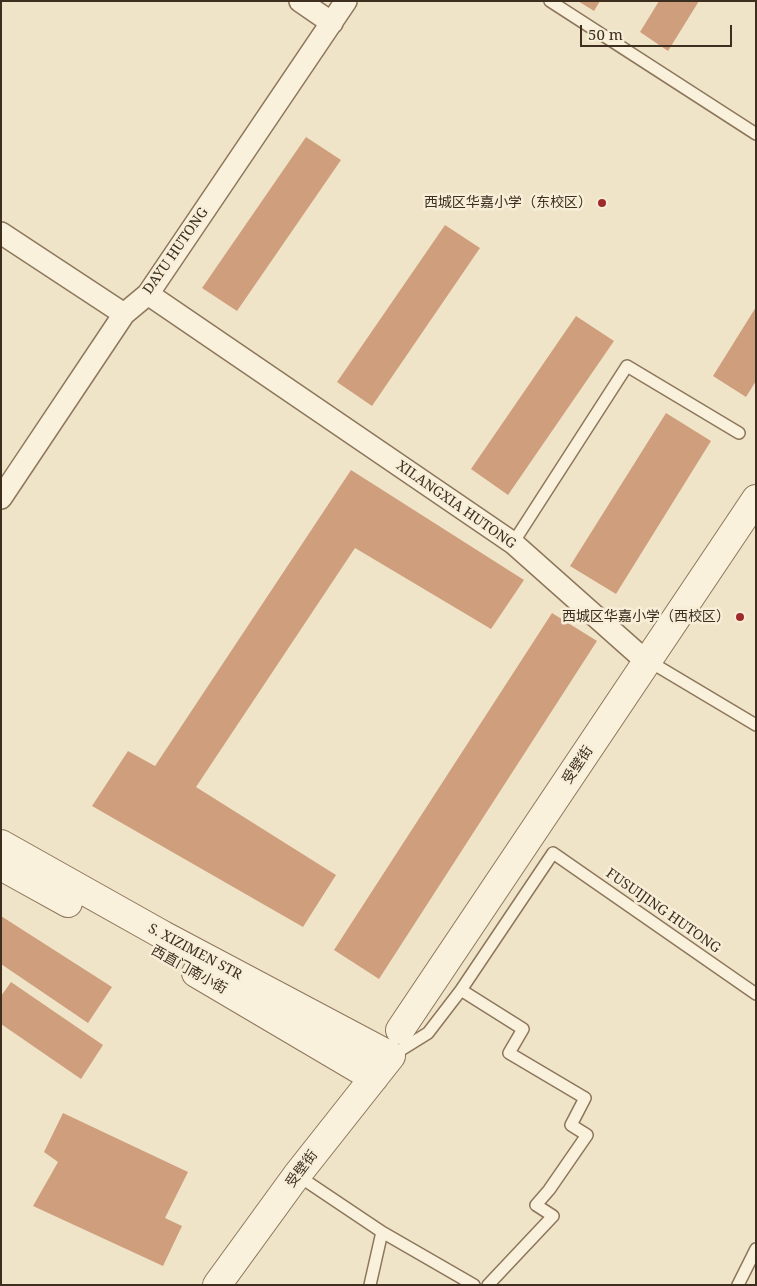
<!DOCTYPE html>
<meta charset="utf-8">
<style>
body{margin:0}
#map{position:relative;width:757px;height:1286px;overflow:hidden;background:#f0e4c8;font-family:"Noto Serif",serif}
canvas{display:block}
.frame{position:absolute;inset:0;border:2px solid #3d2e20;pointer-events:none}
.scale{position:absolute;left:580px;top:25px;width:152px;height:22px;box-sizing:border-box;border:2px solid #3d2e20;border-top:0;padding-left:6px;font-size:15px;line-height:18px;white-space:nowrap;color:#3d2e20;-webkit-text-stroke:4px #f7eed8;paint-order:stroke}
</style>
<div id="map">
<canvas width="757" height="1286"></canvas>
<div class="frame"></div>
<div class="scale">50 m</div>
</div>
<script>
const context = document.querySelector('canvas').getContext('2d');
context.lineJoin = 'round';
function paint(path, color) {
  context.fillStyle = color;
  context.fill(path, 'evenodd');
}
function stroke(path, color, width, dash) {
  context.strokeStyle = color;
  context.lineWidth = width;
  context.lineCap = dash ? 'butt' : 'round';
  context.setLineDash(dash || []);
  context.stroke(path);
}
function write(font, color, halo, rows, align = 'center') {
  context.font = font + ' "Noto Serif","Noto Sans SC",serif';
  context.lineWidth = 5;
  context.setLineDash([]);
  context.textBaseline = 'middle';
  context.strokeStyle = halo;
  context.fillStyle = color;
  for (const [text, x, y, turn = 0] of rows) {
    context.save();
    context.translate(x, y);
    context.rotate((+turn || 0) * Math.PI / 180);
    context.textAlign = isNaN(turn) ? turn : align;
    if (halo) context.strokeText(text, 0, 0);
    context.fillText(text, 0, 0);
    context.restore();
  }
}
const building = new Path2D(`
 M578 1H600L594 11Z
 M659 1H699L668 51 640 32Z
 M306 137 341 160 237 311 202 288Z
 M445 225 480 248 372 406 337 382Z
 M756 307V381L746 397 713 376Z
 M576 316 614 341 508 495 471 469Z
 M666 413 711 441 616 594 570 566Z
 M351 470 524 580 491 629 355 548 196 787 336 875 303 927 92 806 128 751 155 766Z
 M552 613 597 641 379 979 334 950Z
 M1 916 112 987 88 1023 1 964Z
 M11 982 103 1045 81 1079 1 1024V996Z
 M63 1113 188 1172 165 1218 182 1226 163 1266 33 1206 58 1162 44 1152Z`);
const service = new Path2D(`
 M550 1 756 134
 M513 543 627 366 739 433
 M647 660 756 725
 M461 990 523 1029 509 1053 585 1098 571 1125 587 1135 549 1190 536 1205 553 1216 488 1285
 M391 1056 428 1033 461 990 553 853 756 994
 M297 1175 382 1232 474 1285
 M370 1285 382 1232
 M738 1285 756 1249`);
const minor = new Path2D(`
 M300 1 332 23
 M1 233 124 314
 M148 294 513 543 639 655
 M1 498 124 314 148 294 346 1`);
const tertiary = new Path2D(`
 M1 844 163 935 391 1056 297 1175 217 1285
 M1 866 68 903
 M196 973 374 1078
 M400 1030 756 499`);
const markers = [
 [602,203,5,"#9e2a2b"],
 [740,617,5,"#9e2a2b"]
];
const poiNames = [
 ["西城区华嘉小学（东校区）",592,203],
 ["西城区华嘉小学（西校区）",730,617]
];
const streetNames = [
 ["DAYU HUTONG",176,251,-55],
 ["XILANGXIA HUTONG",456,505,35],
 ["受壁街",578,765,-56],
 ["FUSUIJING HUTONG",663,911,35],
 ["S. XIZIMEN STR",195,952,28],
 ["西直门南小街",189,970,29],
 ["受壁街",302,1169,-53]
];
paint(building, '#cf9f7d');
stroke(service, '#8d765c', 14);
stroke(minor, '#8d765c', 24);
stroke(tertiary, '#8d765c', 30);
stroke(service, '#faf1dc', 11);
stroke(minor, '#faf1dc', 21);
stroke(tertiary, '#faf1dc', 28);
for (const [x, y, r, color] of markers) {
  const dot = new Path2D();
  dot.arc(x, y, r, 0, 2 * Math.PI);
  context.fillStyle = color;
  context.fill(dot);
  stroke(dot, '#f7eed8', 2);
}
write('14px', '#3d2e20', '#f7eed8', poiNames, 'right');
write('14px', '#3d2e20', '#f7eed8', streetNames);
</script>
